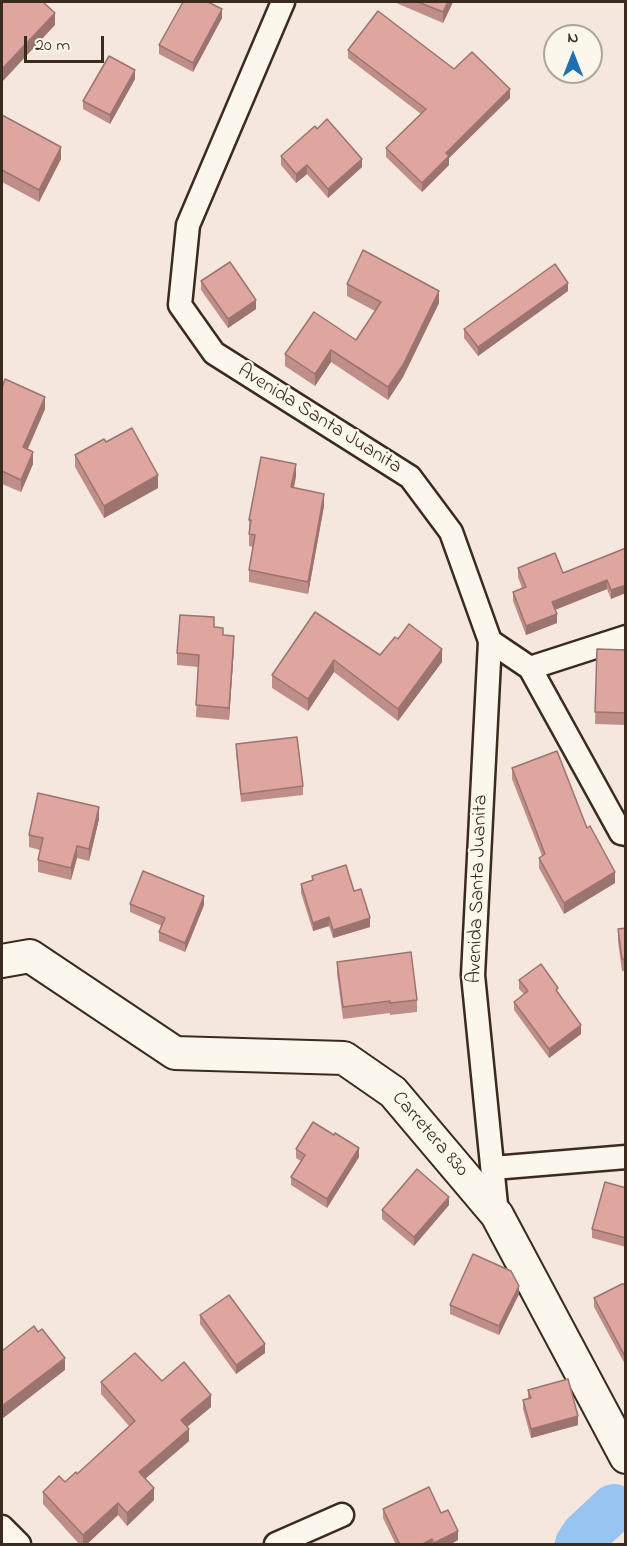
<!DOCTYPE html>
<style>
body{margin:0}
#map{position:relative;width:627px;height:1546px;overflow:hidden;background:#f5e7dd;font-family:"Indie Flower",sans-serif}
canvas{display:block}
.frame{position:absolute;inset:0;border:3px solid #3b2a1e;pointer-events:none}
.north{position:absolute;left:543px;top:24px;width:60px;height:60px;box-sizing:border-box;background:#fbf7ec;border:2px solid #aea59a;border-radius:50%;rotate:0deg;font-size:16px;font-weight:700;line-height:24px;text-align:center;color:#3b2a1e}
.north::after{content:'';display:block;margin:auto;width:21px;height:27px;background:#1f6fb2;clip-path:polygon(50% 0,100% 100%,50% 72%,0 100%)}
.scale{position:absolute;left:24px;top:36px;width:80px;height:27px;box-sizing:border-box;border:3px solid #3b2a1e;border-top:0;padding-left:8px;font-size:18px;line-height:21px;white-space:nowrap;color:#3b2a1e;-webkit-text-stroke:4px #fbf7ec;paint-order:stroke}
</style>
<div id="map">
<canvas width="627" height="1546"></canvas>
<div class="frame"></div>
<div class="north">N</div>
<div class="scale">20 m</div>
</div>
<script>
const context = document.querySelector('canvas').getContext('2d');
context.lineJoin = 'round';
function stroke(path, color, width, dash) {
  context.strokeStyle = color;
  context.lineWidth = width;
  context.lineCap = dash ? 'butt' : 'round';
  context.setLineDash(dash || []);
  context.stroke(path);
}
function paint(path, color) {
  context.fillStyle = color;
  context.fill(path, 'evenodd');
}
function write(font, color, halo, rows, align = 'center') {
  context.font = font + ' "Indie Flower",sans-serif';
  context.lineWidth = 4.5;
  context.setLineDash([]);
  context.textBaseline = 'middle';
  context.strokeStyle = halo;
  context.fillStyle = color;
  for (const [text, x, y, turn = 0] of rows) {
    context.save();
    context.translate(x, y);
    context.rotate((+turn || 0) * Math.PI / 180);
    context.textAlign = isNaN(turn) ? turn : align;
    if (halo) context.strokeText(text, 0, 0);
    context.fillText(text, 0, 0);
    context.restore();
  }
}
const river = new Path2D(`
 M579 1544 585 1535 614 1508`);
const street = new Path2D(`
 M283 2 188 225 180 305 214 353 410 477 451 532 490 641 473 975 497 1215
 M490 641 530 668 626 637
 M530 668 621 833 626 834
 M493 1168 626 1157
 M2 1527 19 1544
 M276 1544 342 1515`);
const secondary = new Path2D(`
 M2 961 30 956 175 1053 344 1058 393 1092 497 1215 626 1457`);
const wall = new Path2D(`
 M394 2H453L443 23Z
 M222 18 193 72 159 54V45Z
 M348 50 454 69 510 98 449 158V165L422 192 386 157V148L421 114 348 58Z
 M135 79 110 124 83 109V101Z
 M2 115 61 159 39 202 2 182Z
 M317 129 362 167 328 198 307 174 296 183 281 165V156Z
 M201 281 256 309 228 328 201 290Z
 M347 284 439 303 403 377 388 400 331 362 315 386 285 366V354L356 340 375 311 347 296Z
 M568 291 478 356 464 338V329Z
 M2 388 45 409 28 449 33 464 21 492 2 484Z
 M75 455 158 488 104 518 75 467Z
 M296 476 294 488 324 506 308 594 249 582V570L253 547 249 546V520Z
 M626 548 611 599 607 589 555 610 557 623 526 635 513 601V592L522 588 518 577V568L563 573Z
 M315 612 380 655 398 639 442 662 398 721 334 672 308 711 272 688V675Z
 M214 627 223 635 234 648 229 720 196 717 198 667 177 665V653Z
 M597 649 626 650V725L595 724Z
 M236 744 303 786V795L241 802 236 753Z
 M512 768 587 828 615 883 564 914 539 868V858L542 856 512 779Z
 M99 819 89 861 77 858 71 880 38 872V860L40 850 29 847V835Z
 M312 876 354 891 370 927 333 938 329 926 313 931 301 893V884L312 880Z
 M130 904 204 905 185 952 159 941V932L162 926 130 912Z
 M626 928V971H622L618 941V929Z
 M337 962 417 1000V1012L390 1015V1013L343 1019 337 974Z
 M519 980 558 993 581 1034 549 1058 514 1010V1002L524 994 519 989Z
 M296 1149 359 1157 327 1208 291 1185V1177L301 1161 296 1158Z
 M626 1188V1247L592 1238V1229Z
 M449 1205 414 1246 382 1219V1210Z
 M626 1284V1366L594 1307V1298Z
 M519 1294 499 1335 450 1314V1305Z
 M200 1315 265 1353 236 1374 200 1324Z
 M162 1381 211 1407 187 1427 189 1441 145 1479 154 1500 127 1526 118 1515 86 1545H80L43 1504V1492L65 1482 77 1474 129 1426 101 1394V1382Z
 M528 1390 578 1425 531 1438 523 1409V1400L528 1398Z
 M383 1509 441 1513 458 1540 449 1545H396L383 1518Z`);
const shadedWall = new Path2D(`
 M448 2H453L443 23V12Z
 M222 9V18L193 72V63Z
 M55 13V25L2 82V69Z
 M135 70V79L110 124V115Z
 M510 89V98L449 158V165L422 192V183L446 153Z
 M61 147V159L39 202V190Z
 M362 159V167L328 198V189Z
 M307 165V174L296 183V174Z
 M568 283V291L478 356V347Z
 M439 291V303L403 377 388 400V387Z
 M256 300V309L228 328V319Z
 M331 350V362L315 386V374Z
 M45 397V409L23 459V447Z
 M33 452V464L21 492V480Z
 M296 464V476L291 500V487Z
 M158 475V488L104 518V506Z
 M324 494V506L308 594V582Z
 M607 580V589L552 611V602Z
 M626 585V593L611 599V590Z
 M557 614V623L526 635V626Z
 M234 636V648L229 720V708Z
 M442 649V662L398 721V709Z
 M334 660V672L308 711V699Z
 M99 807V819L89 861V849Z
 M77 846V858L71 880V868Z
 M615 872V883L564 914V903Z
 M204 896V905L185 952V943Z
 M329 917V926L313 931V923Z
 M370 918V927L333 938V930Z
 M581 1025V1034L549 1058V1049Z
 M359 1148V1157L327 1208V1199Z
 M449 1197V1205L414 1246V1237Z
 M519 1286V1294L499 1335V1326Z
 M265 1344V1353L236 1374V1365Z
 M65 1358V1370L2 1419V1406Z
 M211 1395V1407L181 1432V1420Z
 M578 1416V1425L531 1438V1429Z
 M189 1429V1441L139 1484V1472Z
 M154 1488V1500L127 1526V1513Z
 M118 1503V1515L86 1545H83V1535Z
 M458 1531V1540L449 1545H434V1543Z
 M432 1539V1545H421Z`);
const building = new Path2D(`
 M2 2H43L55 13 2 69Z
 M183 2H208L222 9 193 63 159 45Z
 M418 2H448L443 12Z
 M378 11 454 69 472 52 510 89 446 153 449 156 422 183 386 148 426 109 348 50Z
 M109 56 135 70 110 115 83 101Z
 M2 115 61 147 39 190 2 170Z
 M327 119 362 159 328 189 307 165 296 174 281 156 315 126 317 129Z
 M363 250 439 291 403 365 388 387 331 350 315 374 285 354 314 312 356 340 381 302 347 284Z
 M230 262 256 300 228 319 201 281Z
 M555 264 568 283 478 347 464 329Z
 M5 379 45 397 23 447 33 452 21 480 2 471V388Z
 M132 428 158 475 104 506 75 455 104 439 106 442Z
 M261 457 296 464 291 487 324 494 308 582 249 570 255 535 249 534 251 520H249Z
 M626 548V585L611 590 607 580 552 602 557 614 526 626 513 592 526 587 518 568 555 553 563 573Z
 M315 612 380 655 395 637 398 639 409 624 442 649 398 709 334 660 308 699 272 675Z
 M180 615 214 617V627L223 628V635L234 636 229 708 196 705 199 655 177 653Z
 M597 649 626 650V713L595 712Z
 M297 737 303 786 241 794 236 744Z
 M557 751 587 828 590 826 615 872 564 903 539 858 545 854 512 768Z
 M38 793 99 807 89 849 77 846 71 868 38 860 43 838 29 835Z
 M346 865 354 891 361 889 370 918 333 930 329 917 313 923 301 884 313 880 312 876Z
 M143 871 204 896 185 943 159 932 165 918 130 904Z
 M626 928V959H622L618 929Z
 M411 952 417 1000 390 1003V1001L343 1007 337 962Z
 M541 964 558 988 556 990 581 1025 549 1049 514 1002 528 991 519 980Z
 M313 1122 334 1135 335 1133 359 1148 327 1199 291 1177 305 1155 296 1149Z
 M417 1169 449 1197 414 1237 382 1210Z
 M605 1182 626 1188V1238L592 1229Z
 M473 1254 511 1271 519 1286 499 1326 450 1305Z
 M622 1284H626V1358L594 1298Z
 M229 1295 265 1344 236 1365 200 1315Z
 M34 1326 38 1332 42 1329 65 1358 2 1406V1351Z
 M135 1353 162 1381 184 1362 211 1395 181 1420 189 1429 139 1472 154 1488 127 1513 118 1503 83 1535 43 1492 59 1476 65 1482 76 1472 77 1474 135 1421 101 1382Z
 M568 1379 578 1416 531 1429 523 1400 531 1398 528 1390Z
 M429 1487 441 1513 448 1510 458 1531 434 1543 432 1539 421 1545H400L383 1509Z`);
const streetNames = [
 ["Avenida Santa Juanita",319,420,32],
 ["Avenida Santa Juanita",479,889,-88],
 ["Carretera 830",429,1135,49]
];
stroke(river, '#97c4f1', 48);
stroke(street, '#3b2a1e', 27);
stroke(secondary, '#3b2a1e', 36);
stroke(street, '#fbf7ec', 22);
stroke(secondary, '#fbf7ec', 32);
paint(wall, '#c08e89');
paint(shadedWall, '#9c746f');
paint(building, '#dfa59f');
stroke(building, '#9c746f', 1.5);
write('20px', '#3b2a1e', '#fbf7ec', streetNames);
</script>
